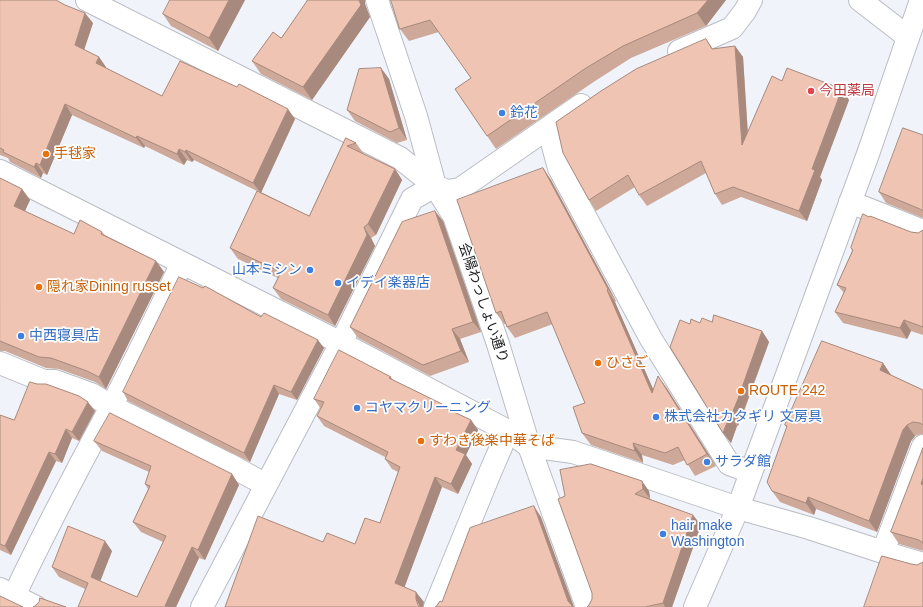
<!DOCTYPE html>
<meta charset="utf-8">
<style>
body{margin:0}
canvas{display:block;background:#f0f3fa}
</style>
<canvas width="923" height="607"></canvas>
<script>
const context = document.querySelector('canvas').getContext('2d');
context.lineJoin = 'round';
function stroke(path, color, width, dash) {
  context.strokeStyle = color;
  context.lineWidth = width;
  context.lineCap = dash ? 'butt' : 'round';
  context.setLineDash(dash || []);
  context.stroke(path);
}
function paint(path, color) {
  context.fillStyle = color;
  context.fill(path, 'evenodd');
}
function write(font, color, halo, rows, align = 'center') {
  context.font = font + ' Helvetica,"Noto Sans JP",sans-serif';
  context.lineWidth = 3.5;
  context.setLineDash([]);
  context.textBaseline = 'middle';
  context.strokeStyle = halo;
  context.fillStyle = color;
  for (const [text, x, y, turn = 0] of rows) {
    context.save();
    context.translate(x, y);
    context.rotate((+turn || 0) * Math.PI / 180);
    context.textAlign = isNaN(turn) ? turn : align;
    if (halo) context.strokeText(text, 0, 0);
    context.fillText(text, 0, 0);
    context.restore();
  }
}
const street = new Path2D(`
 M87 0 400 158 435 186
 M377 0 416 116 435 186 454 216 498 344 529 446 587 607
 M860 0 908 37
 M679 51 732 28 745 11 751 0
 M550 127 553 146 559 168 651 339 729 464 751 472
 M0 171 341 343 508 431 529 446 573 452 738 508 809 528 883 552 923 564
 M850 202 923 231
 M0 363 44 381H55L91 394 111 406 228 464 266 485
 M883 552 923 446
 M0 589 36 607
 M14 596C44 532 77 470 111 407 136 360 159 311 182 263
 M202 607 341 343 412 199 435 186 447 191 460 189 581 105
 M435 607 489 475 508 431`);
const secondary = new Path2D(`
 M695 607 738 508 868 154 921 0`);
const wall = new Path2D(`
 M0 0 93 23 84 50 99 57 106 68 162 96 295 119 261 192 309 216 346 138 356 143 364 154 395 169 402 180 376 235 371 238 375 246 335 326 281 299 273 288 278 278 238 259 230 248 257 191 194 160 192 162 187 160 184 165 145 146 144 148 72 115 47 175 43 173 41 178 10 162 8 158 0 155Z
 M245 0 218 51 171 26 163 14Z
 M306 0H365V4L370 17 312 100 261 74 252 61 281 38 308 1Z
 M391 0H726L706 26 631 58 595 81 496 149 455 89 471 78 439 32 409 41 400 29Z
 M706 39 713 49 735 46 743 57 748 132 782 81 849 100 820 177 822 180 807 221 741 197 722 205 715 194 706 173 647 206 639 195 635 187 596 211 589 200Z
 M381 68 389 79 407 140 397 143 355 121 347 110Z
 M923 135V218L886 203 879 192Z
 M543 168 551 180 616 301 615 302 653 389 666 387 716 466 695 476 685 460 673 465 642 455 643 463 591 445 582 433 585 403 553 324 515 338 507 327 506 324H504L496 313Z
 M0 178 22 189 30 200 25 211 74 234 102 232 105 235 156 261 164 272 106 389 95 382 59 369 46 368 5 351H0Z
 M443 221 481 332 460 339 469 362 430 376 358 338 350 327Z
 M923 230V335L911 331 907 339 843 323 835 312 844 293 837 285 852 251 851 248 911 232 918 233Z
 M261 317 324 348 297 400 279 394 250 462 128 401 123 392Z
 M712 322 762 331 769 342 745 409 738 426H737L731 443 723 433 690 324Z
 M883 363 891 375 923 390V434H921L915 436 911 441 877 532 816 509 814 515 780 502 772 491 787 428 785 425Z
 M391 377 393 380 444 408 471 420 478 430 466 455 472 464 458 494 442 487 404 587 424 602 323 542 355 544 380 523 398 472 392 469 385 459V457L324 426 317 416 321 409 314 399Z
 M95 411 79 441 72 438 62 463 56 461 11 555 0 550V415L14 420Z
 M94 441 232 474 239 485 205 560 199 558 176 607 85 589 59 577 52 567 112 551 100 581 137 597 163 542 141 532 133 522 148 489 145 484 149 472 102 451Z
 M923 448V551L899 544 891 532Z
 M591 464 649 491 650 499 701 525 672 607H587L589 605 592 599V593L565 496Z`);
const shadedWall = new Path2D(`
 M229 0H245L218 51 209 38Z
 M359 0H365V4L370 17 312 100 303 87Z
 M708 0H726L706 26 697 13Z
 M85 13 93 23 82 56 75 45Z
 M735 46 743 57 749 156 742 145Z
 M99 57 106 67 104 73 96 63Z
 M381 68 389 79 407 140 399 128Z
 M842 89 849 100 820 177 822 180 807 221 799 211 812 169Z
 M65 104 72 115 47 175 40 165Z
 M288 109 295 119 261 193 253 183Z
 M137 136 145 146 144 148 136 138Z
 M179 149 187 160 184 165 177 154Z
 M186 150 194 160 192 162 185 152Z
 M36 163 43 173 41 178 34 167Z
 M543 168 551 180 616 301 608 289Z
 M395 169 402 180 376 235 368 224Z
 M22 189 30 200 22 217 14 206Z
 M435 211 443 221 481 332 473 322Z
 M364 227 371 238 375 246 335 326 328 315Z
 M156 261 164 272 106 389 99 377Z
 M607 290 615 302 660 405 652 393Z
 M904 320 911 331 907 339 900 328Z
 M452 329 460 339 469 362 461 351Z
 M762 331 769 342 738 426 731 416Z
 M318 340 324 348 297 400 291 392Z
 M883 363 891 375 888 382 880 370Z
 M658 376 666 387 716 466 707 454Z
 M274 385 279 394 250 462 244 453Z
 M88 402 95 411 79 441 72 432Z
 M730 415 737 426 731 443 723 433Z
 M471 420 478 430 466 455 472 464 458 494 451 484 456 450Z
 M907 425 915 436 911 441 877 532 869 521 903 430Z
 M66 429 72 438 62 463 55 454Z
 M633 443 642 455 643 463 635 451Z
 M49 452 56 461 11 555 5 546Z
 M232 474 239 485 205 560 198 550Z
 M435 477 442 487 402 594 395 583Z
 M923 478V487L921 484Z
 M642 481 649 491 650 499 643 489Z
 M808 497 816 509 814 515 806 503Z
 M534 506 541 517 574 607H572L568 601Z
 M693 515 701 525 672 607H665L663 603Z
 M105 541 112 551 98 587 91 577Z
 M192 547 199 558 176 607H165V606Z
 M416 592 424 602 423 607H420L416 599Z`);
const building = new Path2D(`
 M0 0H56L65 5 85 13 75 45 99 57 96 63 162 96 180 61 237 87 239 84 288 109 253 183 186 150 185 152 179 149 177 154 137 136 136 138 65 104 40 165 36 163 34 167 3 152 4 150 0 148Z
 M170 0H229L209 38 163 14Z
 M308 0H359L361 5 303 87 252 61 273 32 281 38Z
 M391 0H708L697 13 623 46 586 68 487 136 455 89 471 78 430 20 400 29Z
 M706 39 712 49 735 46 742 145 772 76 782 81 787 68 842 89 812 169 815 170 799 211 733 187 715 194 701 161 639 195 628 175 589 200 563 153 556 122 601 91 636 69Z
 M381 68 399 128 390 132 347 110 359 69Z
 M903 128 923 135V211L920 209 879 192Z
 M346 138 356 143 347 146 395 169 368 224 364 227 367 235 328 315 273 288 281 272 230 248 257 191 309 216Z
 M543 168 608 289 607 290 652 393 658 376 707 454 687 465 678 447 665 453 633 443 635 451 582 433 573 407 585 403 547 312 507 327 501 311 496 313 457 200Z
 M0 178 22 189 14 206 74 234 80 220 102 232 101 234 156 261 99 377 87 371 51 358 39 357 0 341Z
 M435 211 473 322 452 329 461 351 423 365 350 327 402 222Z
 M863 214 869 217 870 216 911 232 918 233 923 230V327L904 320 900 328 835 312 846 288 837 285 853 250 851 248Z
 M179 277 203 288 205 286 261 317 264 313 318 340 291 392 274 385 244 453 123 392Z
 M714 315 762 331 738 399 731 416 730 415 723 433 670 347 680 320 690 324 691 319 700 323 702 318 712 322Z
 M822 341 883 363 880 370 923 390V425L920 423 913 422 907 425 903 430 869 521 808 497 806 503 772 491 767 482 787 426 785 425Z
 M339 350 391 377 389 378 442 404 441 406 471 420 456 450 465 454 451 484 435 477 395 583 416 592V599L418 605 421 607H225L258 516 323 542 327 533 355 544 365 518 380 523 400 467 385 459 388 452 317 416 324 402 314 399Z
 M30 382 37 384H46L79 396 88 402 72 432 66 429 55 454 49 452 5 546 0 544V415L14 420Z
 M110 413 232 474 198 550 192 547 165 606 167 607H78L88 583 52 567 68 526 105 541 91 577 137 597 166 536 133 522 150 486 145 484 151 466 94 441Z
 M923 448V478L921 484 923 485V543L919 540 891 532Z
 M591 464 642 481 643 489 635 494 693 515 663 603 645 607H587L589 605 592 599V593L558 499 565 496 560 470Z
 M534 506 568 601 573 607H435H436L440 601 442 602 470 528Z
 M882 556 911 564 917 565 923 562V607H864Z
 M0 596 23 607H0Z
 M40 598 66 607H33L35 606 39 602Z`);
const markers = [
 [811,91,4,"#e0444e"],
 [502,113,4,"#3f7fe0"],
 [46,154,4,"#e8710a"],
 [310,270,4,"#3f7fe0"],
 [338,283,4,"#3f7fe0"],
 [39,287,4,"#e8710a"],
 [21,336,4,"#3f7fe0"],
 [598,363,4,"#e8710a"],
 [741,391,4,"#e8710a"],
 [357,408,4,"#3f7fe0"],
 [656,417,4,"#3f7fe0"],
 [421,441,4,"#e8710a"],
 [707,462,4,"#3f7fe0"],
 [663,534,4,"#3f7fe0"]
];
const healthNames = [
 ["今田薬局",819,91]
];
const shopNames = [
 ["鈴花",510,113],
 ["山本ミシン",302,270,"right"],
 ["イデイ楽器店",346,283],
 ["中西寝具店",29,336],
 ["コヤマクリーニング",365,408],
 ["株式会社カタギリ 文房具",664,417],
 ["サラダ館",715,462],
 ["hair make",671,526],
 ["Washington",671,542]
];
const foodNames = [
 ["手毬家",54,154],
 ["隠れ家Dining russet",47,287],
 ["ひさご",606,363],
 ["ROUTE 242",749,391],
 ["すわき後楽中華そば",429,441]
];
const streetNames = [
 ["会陽わっしょい通り",483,303,71]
];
stroke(street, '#babdc4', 24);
stroke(secondary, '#babdc4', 24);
stroke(street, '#fff', 22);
stroke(secondary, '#fff', 22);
paint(wall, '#cea999');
paint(shadedWall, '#a7897d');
paint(building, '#efc4b2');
stroke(building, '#a7897d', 1);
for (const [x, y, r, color] of markers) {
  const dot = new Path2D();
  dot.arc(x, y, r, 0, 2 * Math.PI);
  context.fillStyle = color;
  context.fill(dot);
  stroke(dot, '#fff', 1.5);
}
write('14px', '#be3a42', '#fff', healthNames, 'left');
write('14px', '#366cbe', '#fff', shopNames, 'left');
write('14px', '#c56008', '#fff', foodNames, 'left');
write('14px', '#1c1d20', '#fff', streetNames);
</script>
